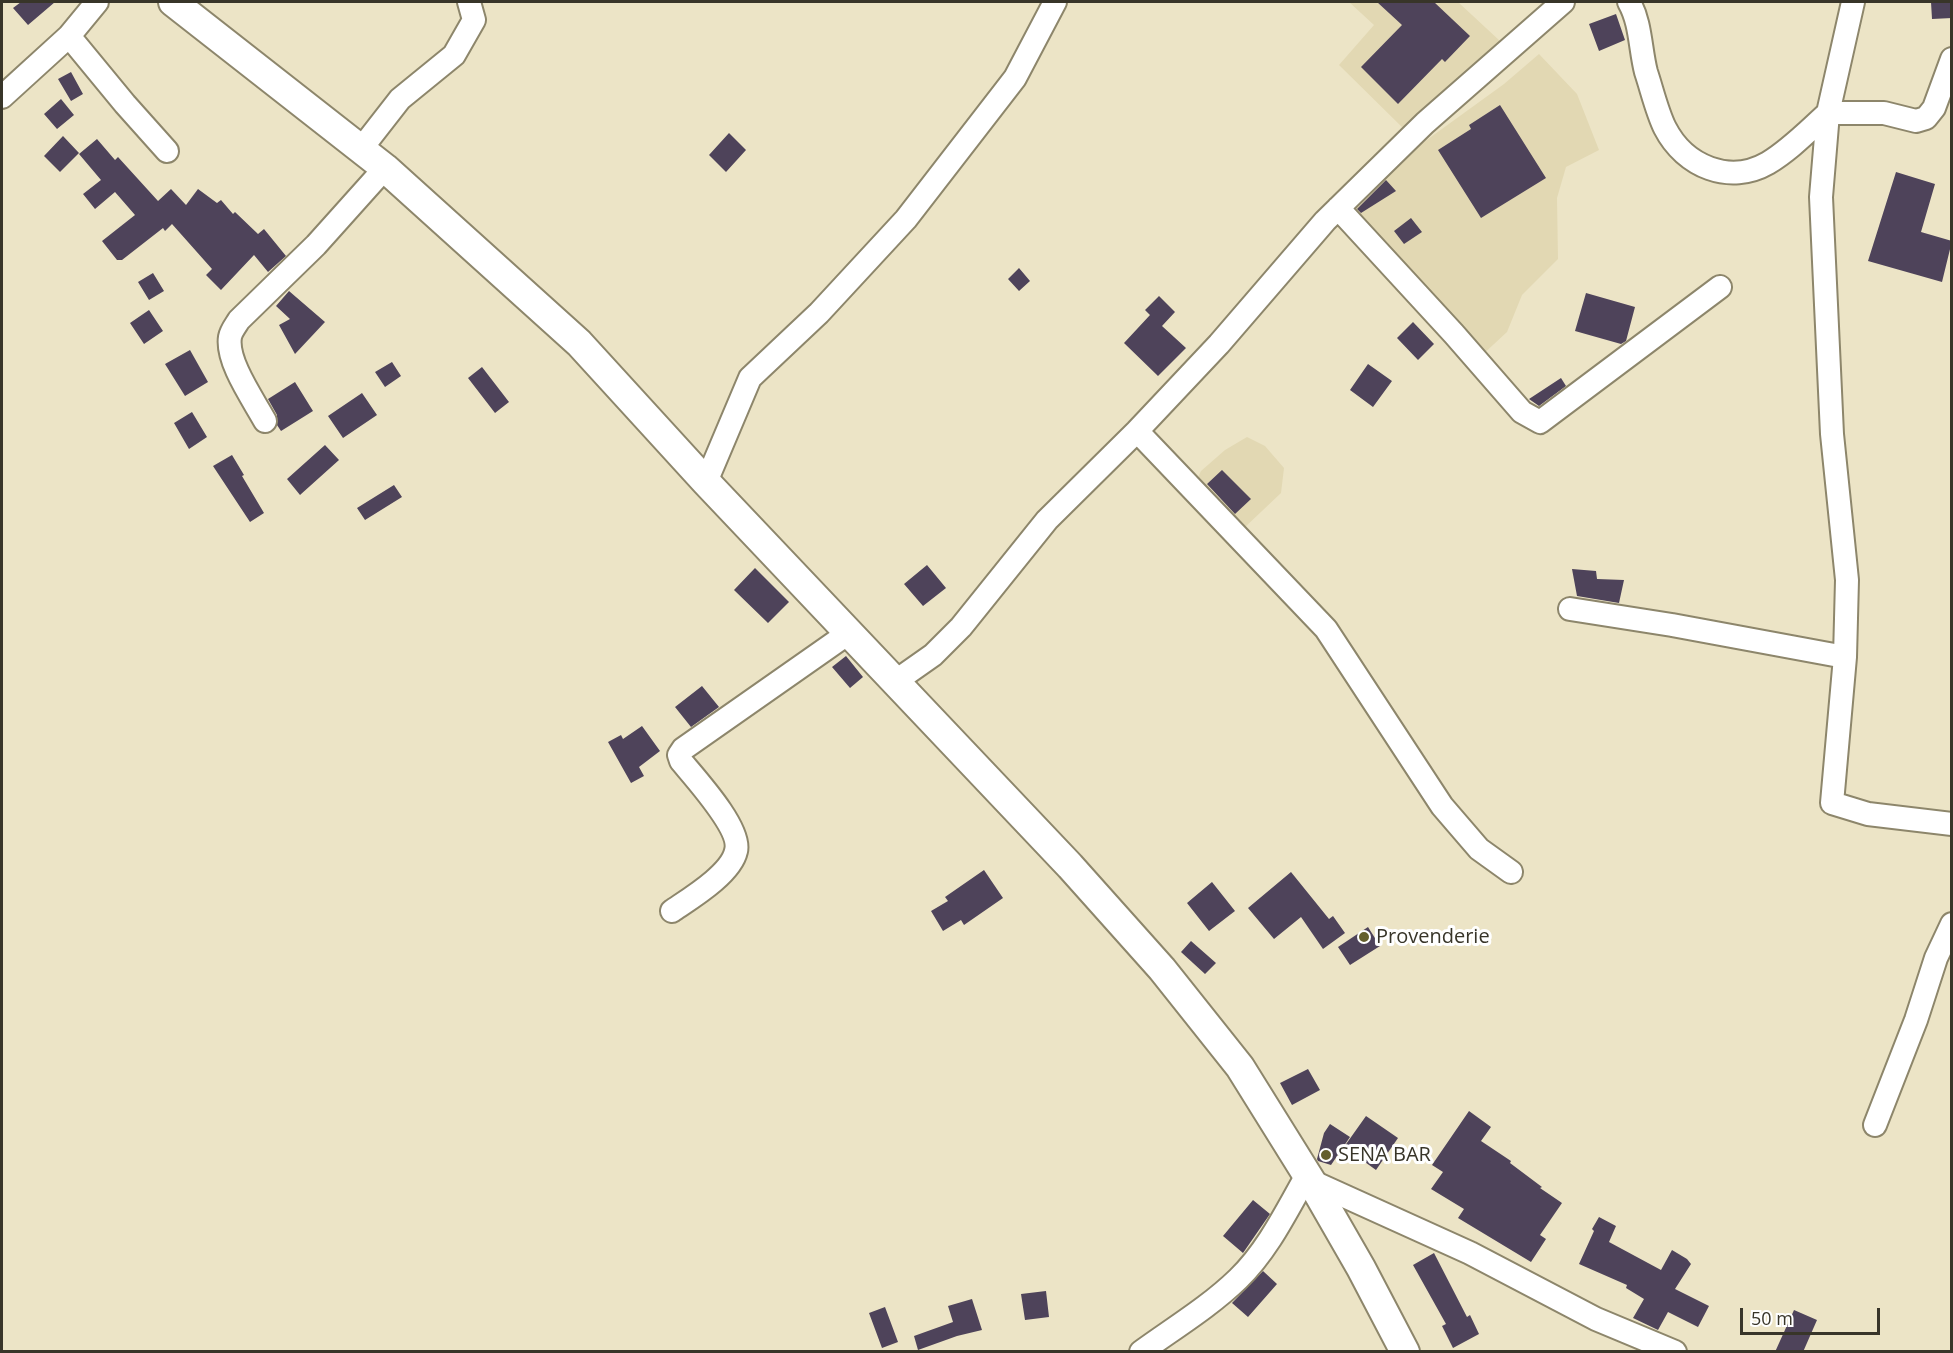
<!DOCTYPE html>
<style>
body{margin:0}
#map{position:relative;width:1953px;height:1353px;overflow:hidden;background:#ece4c6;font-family:"Open Sans",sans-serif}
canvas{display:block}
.frame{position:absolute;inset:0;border:3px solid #383529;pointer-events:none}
.scale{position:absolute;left:1740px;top:1308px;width:140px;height:27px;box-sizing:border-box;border:3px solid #383529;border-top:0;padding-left:8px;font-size:18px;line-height:21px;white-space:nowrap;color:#383529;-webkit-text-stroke:4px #fff;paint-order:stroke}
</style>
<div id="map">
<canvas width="1953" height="1353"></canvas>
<div class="frame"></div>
<div class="scale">50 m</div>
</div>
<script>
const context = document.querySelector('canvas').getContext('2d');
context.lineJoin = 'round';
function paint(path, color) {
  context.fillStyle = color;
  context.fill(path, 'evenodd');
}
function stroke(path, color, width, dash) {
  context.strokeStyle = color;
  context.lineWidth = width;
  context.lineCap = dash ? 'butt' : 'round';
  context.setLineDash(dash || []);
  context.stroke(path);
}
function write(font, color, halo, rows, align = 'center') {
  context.font = font + ' "Open Sans",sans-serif';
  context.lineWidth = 6;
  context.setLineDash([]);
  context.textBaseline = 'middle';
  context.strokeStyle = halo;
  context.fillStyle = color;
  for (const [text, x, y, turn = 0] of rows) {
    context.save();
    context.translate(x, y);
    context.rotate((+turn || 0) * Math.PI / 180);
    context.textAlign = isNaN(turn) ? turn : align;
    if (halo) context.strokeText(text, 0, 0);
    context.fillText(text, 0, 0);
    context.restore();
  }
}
const built = new Path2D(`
 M1349 2H1458L1500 41 1406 131 1339 65 1374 25Z
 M1539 54 1577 94 1599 150 1566 167 1557 198 1558 259 1522 295 1507 332 1480 357 1340 198 1366 184 1504 84Z
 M1247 437 1265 446 1284 468 1281 493 1243 529 1191 492 1201 471 1225 450Z`);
const building = new Path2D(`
 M21 2H55L28 25 13 8Z
 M1377 2H1434L1470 36 1445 62 1442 59 1398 104 1361 67 1402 25Z
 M1931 2H1952V18L1932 19Z
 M1616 14 1625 40 1599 51 1589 24Z
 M71 72 83 94 71 101 58 79Z
 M61 99 74 115 57 129 44 114Z
 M1500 105 1546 178 1481 218 1438 150 1471 129 1469 125Z
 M729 133 746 150 726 172 709 155Z
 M63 136 79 153 60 172 44 156Z
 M97 139 115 160 118 157 158 201 171 189 186 205 198 189 217 203 221 200 233 214 235 212 258 234 264 229 286 256 268 272 254 255 221 290 206 275 212 269 172 224 165 231 163 228 122 260H117L102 241 135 215 115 192 95 209 83 194 101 180 79 154Z
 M1896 172 1935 184 1921 232 1952 241 1942 282 1868 261Z
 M1386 180 1396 191 1361 213 1357 209Z
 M1411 218 1422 232 1404 244 1394 231Z
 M1019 268 1030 281 1019 291 1008 279Z
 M153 273 164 291 149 300 138 282Z
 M289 291 325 322 295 354 279 325 290 319 276 306Z
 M1586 293 1635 307 1626 341 1621 344 1575 331Z
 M1159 296 1175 312 1162 326 1186 348 1158 376 1124 343 1150 315 1145 310Z
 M149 310 163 331 144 344 130 323Z
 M1413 322 1434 344 1418 360 1397 338Z
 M190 350 208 382 185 396 165 364Z
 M392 362 401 376 385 387 375 372Z
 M1368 364 1392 381 1373 407 1350 390Z
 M482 367 509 402 495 413 468 378Z
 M1561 378 1566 386 1539 406 1529 399Z
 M295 382 313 411 281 431 277 425V415L268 399Z
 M362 393 377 415 343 438 328 416Z
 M192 412 207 437 189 449 174 423Z
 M325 445 339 460 300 495 287 479Z
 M232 455 244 475 242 476 264 513 250 522 213 466Z
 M1222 470 1251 499 1235 514 1207 484Z
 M394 485 402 497 365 520 357 508Z
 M927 565 946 588 923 606 904 584Z
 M755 568 789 602 768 623 734 590Z
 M1572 569 1596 571 1597 579 1624 580 1619 603 1577 596Z
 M846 656 863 677 850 688 832 667Z
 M702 686 719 707 691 727 675 707Z
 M642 726 660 751 639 767 644 776 631 783 608 742 621 735 623 739Z
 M984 870 1003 898 964 925 961 920 943 931 931 911 948 901 945 897Z
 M1291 872 1329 919 1333 916 1345 933 1323 949 1301 917 1274 939 1248 908Z
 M1212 882 1235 911 1209 931 1187 903Z
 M1368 927 1380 946 1350 965 1338 947Z
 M1191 941 1216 963 1205 974 1181 952Z
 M1308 1069 1320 1090 1292 1105 1280 1083Z
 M1469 1111 1491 1127 1481 1141 1511 1161 1510 1163 1542 1187 1540 1188 1562 1203 1540 1235 1546 1239 1531 1262 1458 1218 1464 1209 1431 1189 1443 1172 1432 1165Z
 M1366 1116 1398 1138 1376 1170 1344 1147Z
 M1330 1124 1350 1137 1331 1165 1318 1161 1317 1159 1324 1133Z
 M1253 1200 1270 1214 1243 1253 1223 1236Z
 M1599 1217 1616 1226 1609 1242 1661 1270 1672 1250 1687 1259 1691 1264 1675 1289 1709 1306 1698 1327 1668 1312 1658 1330 1633 1318 1644 1299 1626 1288 1627 1285 1579 1264 1594 1231 1592 1229Z
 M1434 1253 1467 1317 1470 1315 1479 1334 1453 1348 1442 1326 1446 1324 1413 1265Z
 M1263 1271 1277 1284 1248 1317 1232 1303Z
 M1046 1291 1049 1317 1025 1320 1021 1294Z
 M972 1299 982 1330 957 1336 918 1350 914 1336 953 1322 948 1306Z
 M885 1307 898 1342 882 1348 869 1313Z
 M1794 1310 1817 1320 1803 1352H1775Z`);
const minor = new Path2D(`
 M1629 2C1641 23 1640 49 1646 72 1652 90 1657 112 1665 128 1685 167 1730 185 1768 163 1790 150 1809 130 1828 113H1884L1916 121 1926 118 1934 108 1952 59
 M1853 2 1828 113 1821 197 1832 434 1847 580 1845 657 1832 803 1868 814 1952 824
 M69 36 125 104 167 151
 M2 97 69 36 97 2
 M361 149 400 99 454 55 474 20 469 2
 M1338 208 1454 334 1522 412 1540 422 1720 287
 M265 421C253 399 226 361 230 337 231 331 236 325 239 320L316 245 385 168
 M1137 431 1326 629 1442 806 1479 849 1511 872
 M706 482 750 378 819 313 906 219 1015 78 1055 2
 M1570 609 1672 625 1845 657
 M896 681 933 655 961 627 1047 520 1137 431 1219 344 1325 221 1425 123 1563 2
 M672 911C691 898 731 874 736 851 742 829 695 778 681 761L679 755 683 749 850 632
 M1875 1125 1916 1020 1936 958 1952 924
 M1311 1181 1470 1253 1596 1319 1675 1352
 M1141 1352C1174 1328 1209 1307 1238 1279 1268 1250 1287 1210 1307 1175`);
const major = new Path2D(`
 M173 2 385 168 579 343 706 482 1070 866 1162 969 1240 1067 1311 1181 1361 1268 1405 1352`);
const markers = [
 [1364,937,6,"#645f2c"],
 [1326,1155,6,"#645f2c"]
];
const poiNames = [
 ["Provenderie",1376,937],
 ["SENA BAR",1338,1155]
];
paint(built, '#e2d8b3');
paint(building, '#4e435a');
stroke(minor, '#8d866b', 26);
stroke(major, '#8d866b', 32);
stroke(minor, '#fff', 22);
stroke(major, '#fff', 28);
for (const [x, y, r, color] of markers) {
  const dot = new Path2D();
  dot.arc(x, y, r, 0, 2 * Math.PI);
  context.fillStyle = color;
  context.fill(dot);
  stroke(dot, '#fff', 2);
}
write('20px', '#383529', '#fff', poiNames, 'left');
</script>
